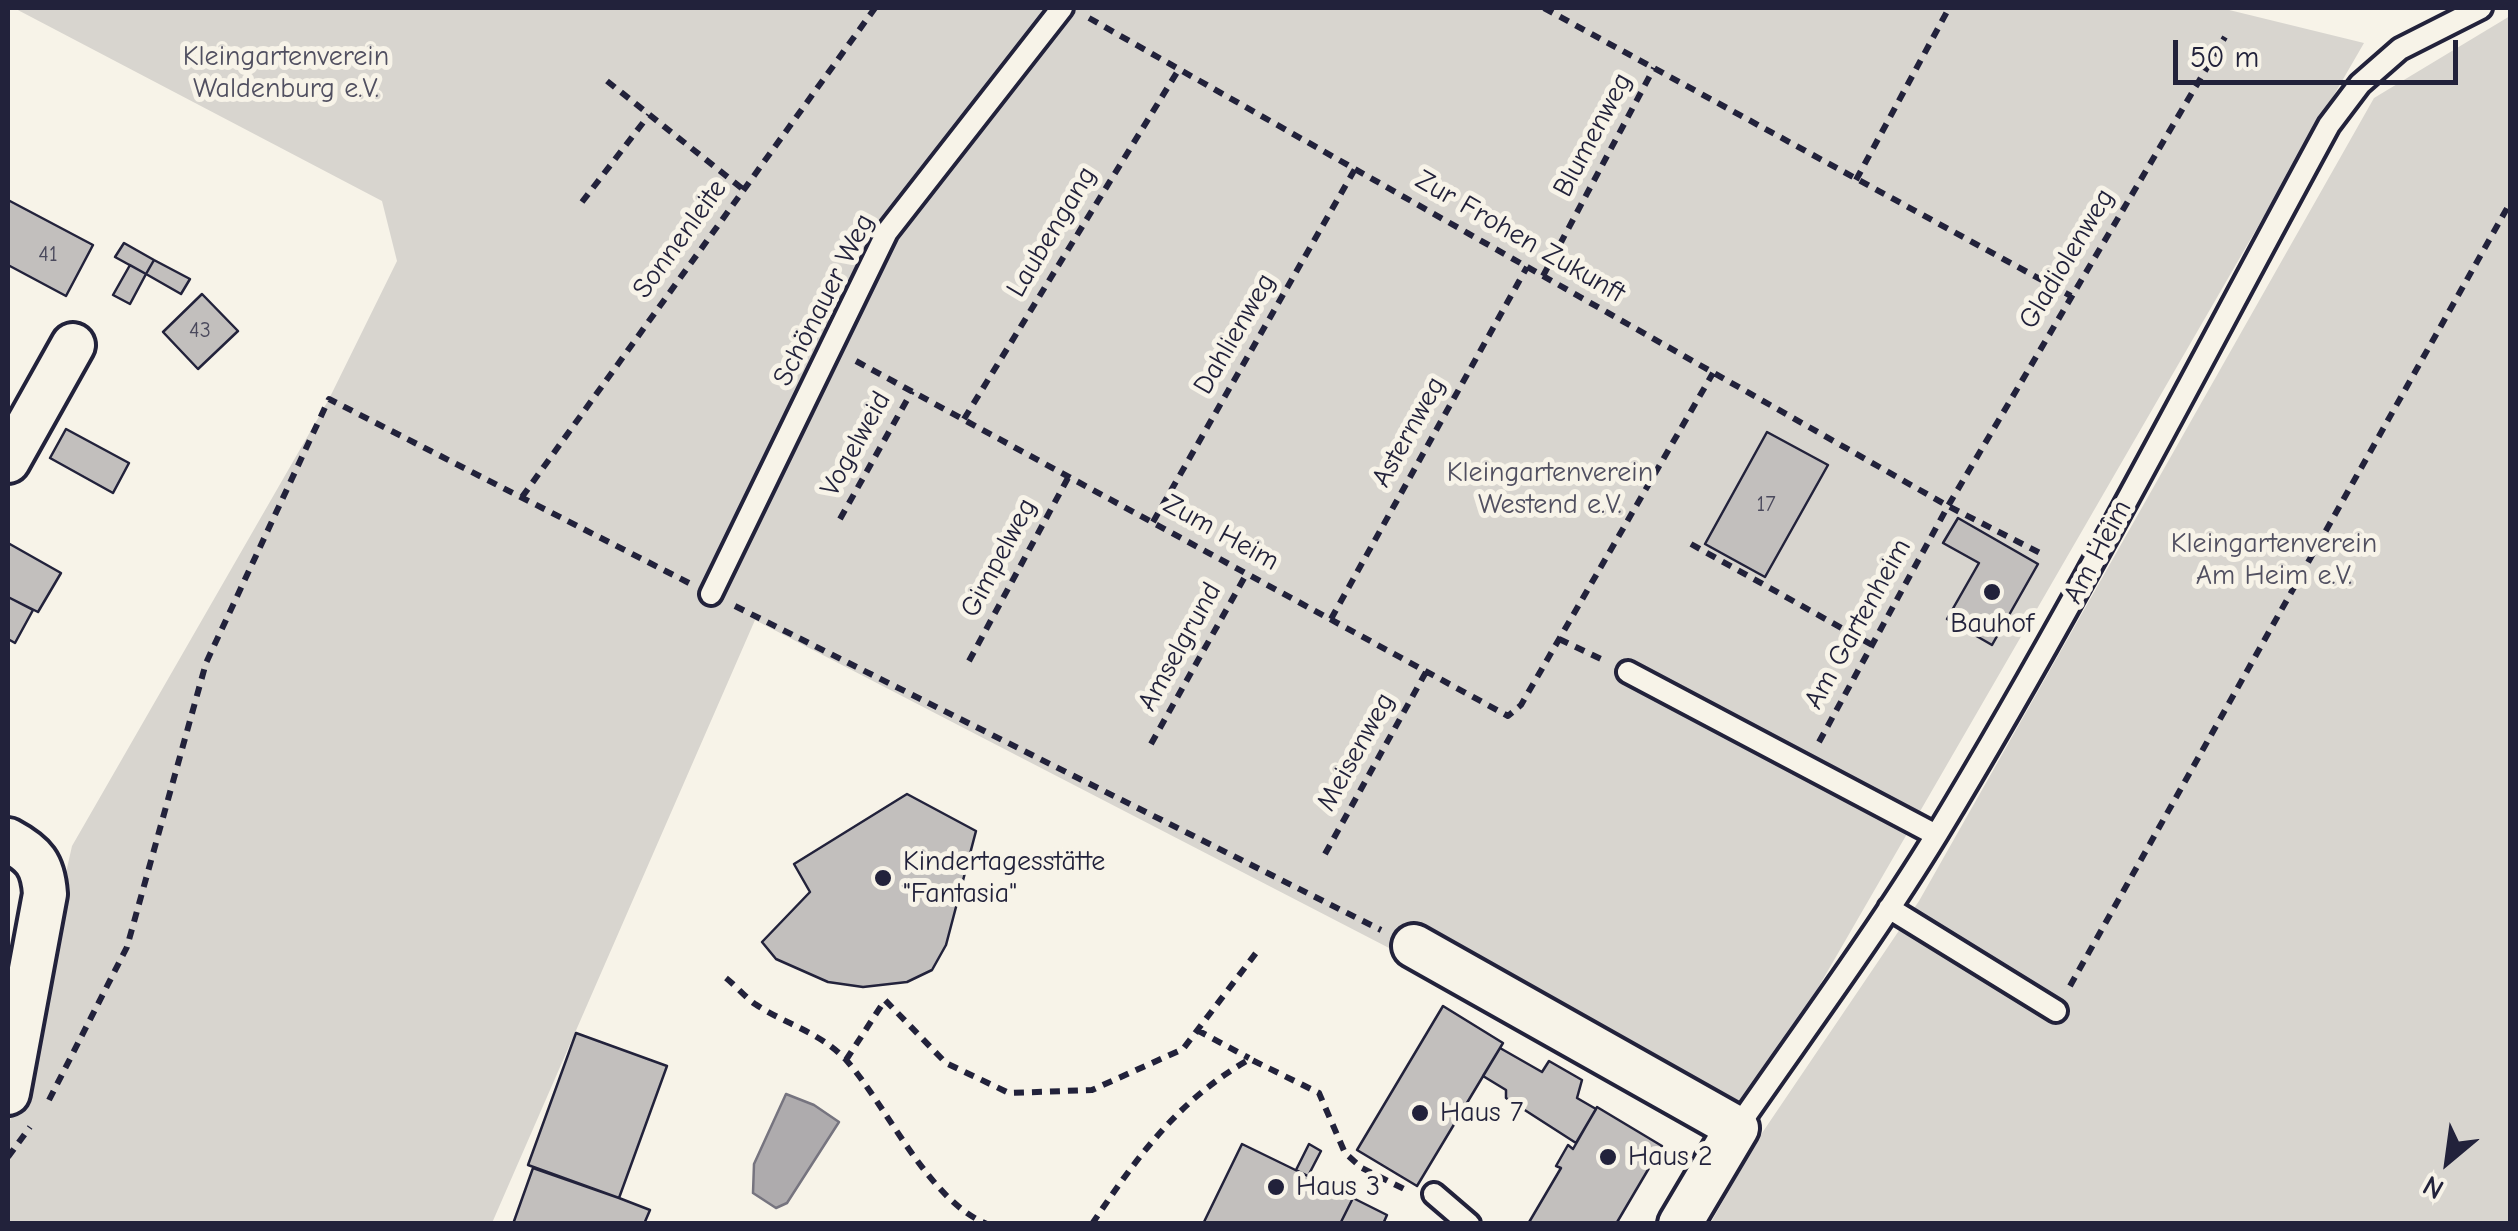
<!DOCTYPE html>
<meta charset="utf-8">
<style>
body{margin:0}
#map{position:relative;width:2518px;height:1231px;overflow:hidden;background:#f7f3e8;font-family:"Comic Neue",sans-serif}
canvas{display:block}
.frame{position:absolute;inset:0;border:10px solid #22223b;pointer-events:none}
.north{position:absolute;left:2398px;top:1111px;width:100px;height:100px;-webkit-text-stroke:8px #f7f3e8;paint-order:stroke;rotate:209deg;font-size:28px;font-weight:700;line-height:40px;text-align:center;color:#22223b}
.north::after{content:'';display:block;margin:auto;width:35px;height:45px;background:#22223b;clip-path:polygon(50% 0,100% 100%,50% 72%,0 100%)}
.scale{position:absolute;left:2173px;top:40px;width:285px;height:45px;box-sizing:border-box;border:5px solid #22223b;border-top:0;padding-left:12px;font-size:30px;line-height:35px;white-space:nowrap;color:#22223b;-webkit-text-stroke:8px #f7f3e8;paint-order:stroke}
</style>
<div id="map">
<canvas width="2518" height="1231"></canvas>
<div class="frame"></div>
<div class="north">N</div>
<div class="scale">50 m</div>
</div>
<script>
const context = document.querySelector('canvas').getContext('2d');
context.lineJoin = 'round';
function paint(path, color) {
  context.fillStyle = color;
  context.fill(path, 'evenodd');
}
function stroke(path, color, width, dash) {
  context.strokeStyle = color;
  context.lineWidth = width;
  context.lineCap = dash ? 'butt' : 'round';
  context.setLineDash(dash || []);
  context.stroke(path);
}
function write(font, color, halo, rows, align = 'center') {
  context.font = font + ' "Comic Neue",sans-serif';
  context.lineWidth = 10;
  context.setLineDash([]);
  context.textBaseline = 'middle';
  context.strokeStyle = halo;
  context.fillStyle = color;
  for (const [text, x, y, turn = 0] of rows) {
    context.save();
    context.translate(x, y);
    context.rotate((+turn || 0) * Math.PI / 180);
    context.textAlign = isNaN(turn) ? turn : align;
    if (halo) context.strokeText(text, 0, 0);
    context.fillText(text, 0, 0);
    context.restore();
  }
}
const green = new Path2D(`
 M14 8H2221L2364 43 1737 1128 755 620 492 1223 8 1224V1130L72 846 329 399 397 261 382 201Z
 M2510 16V1223L1710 1224 1758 1139 1919 901 2374 98Z`);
const water = new Path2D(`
 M786 1094 814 1105 839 1122 787 1203 776 1208 753 1193 754 1164Z`);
const building = new Path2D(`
 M8 200 93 245 66 296 8 265Z
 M124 243 154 260 146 274 115 257Z
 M154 260 190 279 181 294 146 274Z
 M130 265 146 274 130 304 113 295Z
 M202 294 238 331 198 369 163 332Z
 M66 429 129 463 113 493 50 458Z
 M1767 432 1828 465 1765 577 1705 544Z
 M1958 518 2038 564 1992 645 1947 619 1979 563 1943 543Z
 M8 543 61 573 38 612 8 597Z
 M8 597 33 610 15 643 8 639Z
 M907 794 976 831 946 945 932 970 907 982 863 987 828 982 776 959 762 942 810 892 794 864Z
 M1443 1006 1503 1043 1417 1186 1357 1150Z
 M576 1033 667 1066 619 1198 528 1165Z
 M1500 1048 1542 1072 1549 1061 1582 1080 1577 1098 1596 1109 1576 1143 1506 1098V1090L1483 1076Z
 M1597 1107 1662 1146 1616 1224H1528L1561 1168 1556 1166 1568 1145 1573 1149Z
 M1242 1144 1353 1198 1340 1224H1203Z
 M1309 1144 1321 1151 1308 1176 1296 1170Z
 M533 1168 619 1198 650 1210 644 1224H513Z
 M1353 1198 1387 1215 1383 1224H1340Z`);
const path = new Path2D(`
 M1544 8 2071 296
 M1089 18 1948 506 2046 556
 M607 81 744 190
 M1856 180 1949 8
 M582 202 649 115
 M1543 276 1654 68
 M856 361 1508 716 1521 705 1713 373
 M964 419 1179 69
 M522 497 875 8
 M840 519 912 391
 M1153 522 1355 169
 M1691 544 1872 645
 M735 606 1381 930
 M1331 619 1527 267
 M1559 639 1603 660
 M969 661 1069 476
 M1819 742 1948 506 2225 37
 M1151 744 1247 573
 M1325 854 1426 672
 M726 978C736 986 745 997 755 1004 785 1024 822 1033 847 1061 888 1108 929 1201 987 1224
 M2070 986 2510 203
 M1197 1030 1249 1058
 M846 1060 885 1000 946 1063 1009 1093 1092 1090 1183 1049 1259 949
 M49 1100 127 947 206 663 329 399 689 583
 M8 1157 30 1127
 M1092 1224C1137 1157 1179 1099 1250 1059L1319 1093 1345 1153 1362 1168 1408 1191`);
const lane = new Path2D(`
 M711 594 887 232 1062 8
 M1628 672 1936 835
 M1889 908 2056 1011
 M1737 1128C1804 1031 1875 935 1937 834 2077 603 2200 362 2329 125L2360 84 2400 49 2481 8
 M1434 1194 1469 1224`);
const street = new Path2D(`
 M8 461 73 345
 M8 840C34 854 43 864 45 894L8 1093
 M1414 946 1737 1128 1680 1224`);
const markers = [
 [1992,592,10,"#22223b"],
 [883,878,10,"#22223b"],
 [1420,1113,10,"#22223b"],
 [1608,1157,10,"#22223b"],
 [1276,1187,10,"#22223b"]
];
const numberNames = [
 ["41",48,255],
 ["43",200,331],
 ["17",1766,505]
];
const parkNames = [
 ["Kleingartenverein",286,57],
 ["Waldenburg e.V.",286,89],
 ["Kleingartenverein",1550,473],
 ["Westend e.V.",1550,505],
 ["Kleingartenverein",2274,544],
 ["Am Heim e.V.",2274,576]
];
const streetNames = [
 ["Blumenweg",1593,135,-62],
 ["Laubengang",1052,232,-59],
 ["Zur Frohen Zukunft",1520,237,30],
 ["Sonnenleite",680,239,-54],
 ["Gladiolenweg",2067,259,-59],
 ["Schönauer Weg",824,300,-63],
 ["Dahlienweg",1235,334,-60],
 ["Asternweg",1409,432,-61],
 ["Vogelweid",856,444,-61],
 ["Zum Heim",1221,533,29],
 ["Am Heim",2098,552,-62],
 ["Gimpelweg",999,558,-62],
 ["Am Gartenheim",1858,624,-61],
 ["Amselgrund",1180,647,-61],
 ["Meisenweg",1356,752,-61]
];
const poiNames = [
 ["Bauhof",1992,624,"center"],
 ["Kindertagesstätte",903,862],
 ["\"Fantasia\"",903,894],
 ["Haus 7",1440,1113],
 ["Haus 2",1628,1157],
 ["Haus 3",1296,1187]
];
paint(green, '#d8d5cf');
paint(water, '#aeabad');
stroke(water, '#76747f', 2.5);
paint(building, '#c2bfbd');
stroke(building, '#22223b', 2.5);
stroke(lane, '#22223b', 28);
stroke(street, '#22223b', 50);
stroke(path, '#22223b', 6, [10, 8]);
stroke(lane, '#f7f3e8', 20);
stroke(street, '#f7f3e8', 42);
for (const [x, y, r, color] of markers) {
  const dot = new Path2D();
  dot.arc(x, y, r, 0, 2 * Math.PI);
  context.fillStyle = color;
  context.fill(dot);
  stroke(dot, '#f7f3e8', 4);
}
write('22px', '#4a495c', null, numberNames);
write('28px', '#504f60', '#f7f3e8', parkNames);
write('28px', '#22223b', '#f7f3e8', streetNames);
write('28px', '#22223b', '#f7f3e8', poiNames, 'left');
</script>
